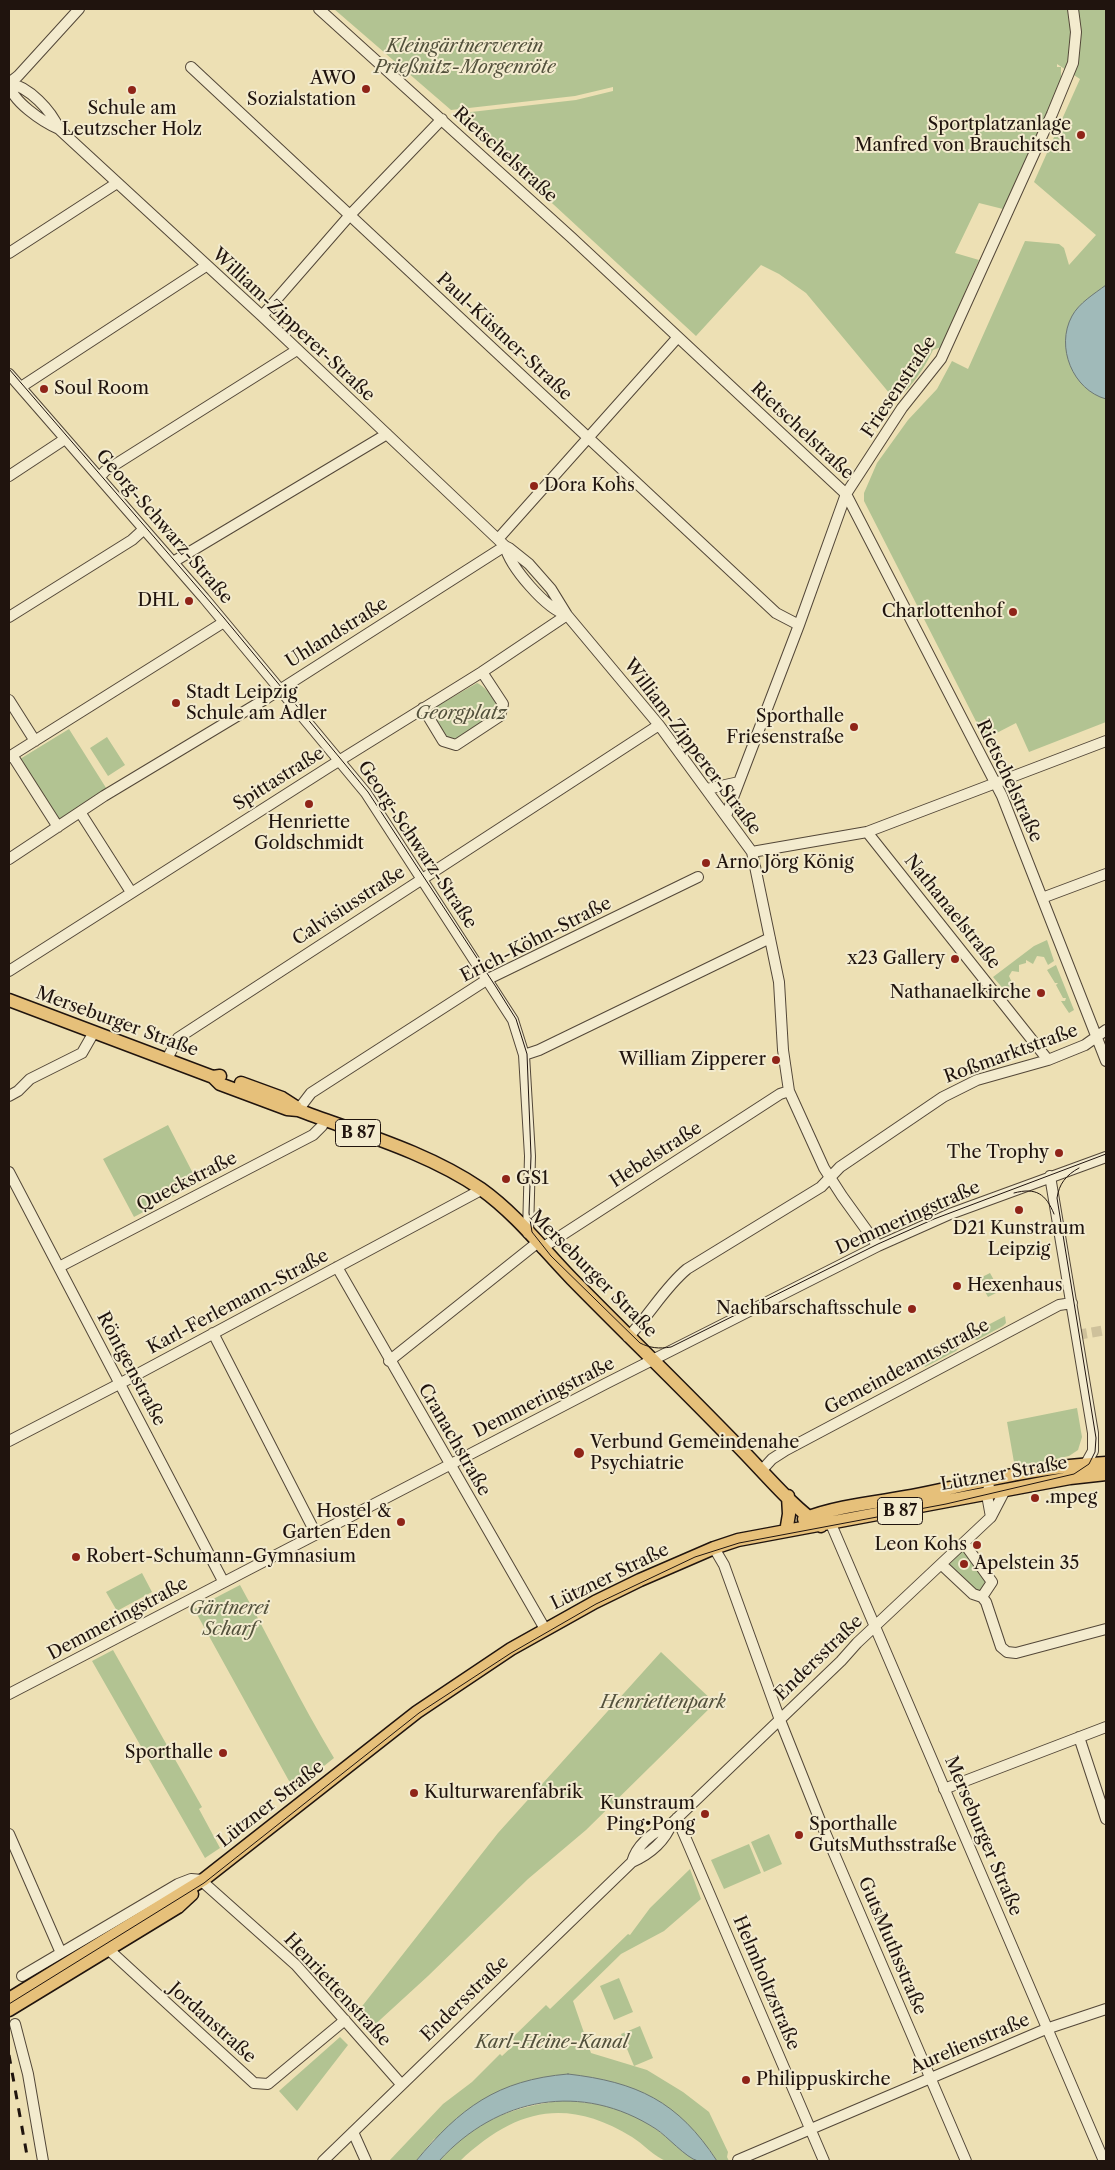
<!DOCTYPE html>
<meta charset="utf-8">
<style>
body{margin:0}
#map{position:relative;width:1115px;height:2170px;overflow:hidden;background:#ede0b4;font-family:"Libre Caslon Text",serif}
canvas{display:block}
.frame{position:absolute;inset:0;border:10px solid #20140e;pointer-events:none}
</style>
<div id="map">
<canvas width="1115" height="2170"></canvas>
<div class="frame"></div>
</div>
<script>
const context = document.querySelector('canvas').getContext('2d');
context.lineJoin = 'round';
function paint(path, color) {
  context.fillStyle = color;
  context.fill(path, 'evenodd');
}
function stroke(path, color, width, dash) {
  context.strokeStyle = color;
  context.lineWidth = width;
  context.lineCap = dash ? 'butt' : 'round';
  context.setLineDash(dash || []);
  context.stroke(path);
}
function write(font, color, halo, rows, align = 'center') {
  context.font = font + ' "Libre Caslon Text",serif';
  context.lineWidth = 4;
  context.setLineDash([]);
  context.textBaseline = 'middle';
  context.strokeStyle = halo;
  context.fillStyle = color;
  for (const [text, x, y, turn = 0] of rows) {
    context.save();
    context.translate(x, y);
    context.rotate((+turn || 0) * Math.PI / 180);
    context.textAlign = isNaN(turn) ? turn : align;
    if (halo) context.strokeText(text, 0, 0);
    context.fillText(text, 0, 0);
    context.restore();
  }
}
const green = new Path2D(`
 M334 9H1106V722L1029 752 1016 723 985 739 864 501V493L877 463 908 420 937 389 952 361 968 369 1025 241 1059 244 1064 248 1069 265 1096 235 1034 182 1080 79 1057 64V67H1061V81L1003 209 979 203 955 253 979 260 941 347 933 350C925 367 911 389 895 400L806 293 779 274 761 265 696 336 462 120 471 112 576 100 613 91V87L575 96 451 110Z
 M477 683C486 687 497 701 498 712L454 740 445 737 433 716 434 708Z
 M69 729 108 791 60 822 20 759Z
 M107 737 125 765 108 776 90 748Z
 M1047 940 1054 961 1048 965 1044 957 1037 956 1033 964 1026 960V963L1019 965V972L1012 971 1009 976 1013 985 1015 984 1021 993 1013 1000 993 977 1034 946Z
 M1056 965 1074 1010 1069 1013 1061 1001H1065L1066 998H1063L1056 985 1058 983H1055L1047 970Z
 M168 1125 198 1183 134 1217 103 1159Z
 M990 1273 1000 1291 988 1297 978 1279Z
 M1005 1316 1006 1323 1003 1326 977 1340 971 1338 969 1335Z
 M958 1341 959 1348 956 1351 925 1367 922 1361Z
 M1077 1408 1082 1437 1078 1450 1069 1456 1015 1468 1007 1422Z
 M964 1543 991 1579 982 1597 941 1564Z
 M142 1573 152 1592 117 1611 106 1592Z
 M240 1585C272 1643 300 1702 334 1758L294 1790 194 1609Z
 M113 1650 202 1807 199 1809 220 1848 205 1858 92 1661Z
 M661 1652 715 1703 586 1830 528 1879 428 1976 369 2030 356 2014 498 1833Z
 M769 1834 782 1864 764 1872 751 1842Z
 M749 1844 761 1873 724 1889 711 1860Z
 M690 1869 701 1899 664 1931 621 1954 573 2001 591 2053 647 2070 683 2092 709 2112 728 2152 727 2157 729 2161H717L709 2149 568 2074 434 2139 416 2161H389L443 2104 472 2082 500 2054 502 2056 516 2043 512 2038 546 2005 550 2009 628 1934 630 1935 650 1908Z
 M619 1978 633 2012 614 2020 600 1986Z
 M640 2026 653 2058 634 2066 621 2034Z
 M340 2037 348 2045 297 2111 279 2091Z
 M564 2100C586 2103 609 2104 629 2113 654 2125 675 2144 696 2161 688 2161 674 2164 666 2161 656 2158 642 2143 632 2137 565 2096 514 2110 460 2161H439C477 2119 510 2108 564 2100Z`);
const water = new Path2D(`
 M1106 285V399C1073 390 1055 347 1072 316 1079 303 1094 294 1106 285Z
 M568 2074C637 2082 678 2101 717 2161 711 2161 703 2163 698 2161 686 2158 667 2136 656 2129 582 2081 497 2097 439 2161H416C460 2108 497 2080 568 2074Z`);
const minorTunnel = new Path2D(`
 M1077 1335 1106 1330`);
const minor = new Path2D(`
 M319 9 572 238 846 494 1002 796 1106 1061
 M191 67 776 613 799 625
 M9 83C11 101 43 122 59 129L262 316 505 546 509 548 529 564 551 589 567 615 659 725 752 852 779 982 783 1050 789 1091 824 1168 842 1196 878 1246
 M9 83 18 76 79 9
 M9 83C29 87 51 110 59 129
 M9 253 117 183
 M262 316 350 215 442 119
 M9 374 204 598 366 793 513 1020 524 1055 530 1156 528 1233
 M21 387 206 266
 M9 476 65 439
 M100 477 105 471 297 350
 M498 539 678 337
 M505 546C510 567 546 609 567 615
 M173 562 387 434
 M9 617 132 540 144 529
 M9 700 35 741
 M423 708 443 741 456 745 500 716 503 704 482 672
 M12 755 58 827
 M9 757 224 622
 M707 789 739 782
 M80 812 131 892
 M726 816 799 625 846 494 902 408 941 359 1052 114 1073 63 1076 32 1073 9
 M867 832 1048 1060
 M752 852 867 832 1106 741
 M9 859 104 796 267 698 505 546
 M1042 898 1106 874
 M9 971 329 767 482 672 567 615
 M524 1055 539 1050 770 938
 M167 1059 178 1038 659 725
 M9 1096 18 1091 30 1079 82 1053 94 1032
 M298 1110 311 1093 488 979 698 877
 M9 1172 223 1581
 M1050 1176 1093 1433V1451L1083 1469
 M542 1248 780 1094 789 1091
 M59 1267 313 1135 322 1126 324 1120
 M337 1267 545 1629
 M213 1333 316 1534
 M628 1337C650 1315 664 1288 687 1269L821 1187 840 1167 943 1097 977 1080 1048 1060 1085 1045 1106 1030
 M389 1361 537 1243
 M9 1441 121 1383 481 1190
 M762 1470 772 1459 786 1450 1059 1305 1072 1303
 M989 1487 987 1495 991 1517
 M831 1524 1104 2161
 M964 1543 992 1582 982 1597
 M714 1548 724 1565 780 1720 821 1823 966 2161
 M941 1564 973 1594 982 1597 986 1602 1001 1647 1007 1652 1016 1653 1106 1629
 M9 1694 605 1384 878 1246 950 1214 1106 1157
 M1079 1737 1106 1819
 M944 1789 1106 1727
 M677 1818 824 2161
 M9 1834 61 1953
 M632 1862C637 1844 655 1831 672 1823L841 1661 857 1643 991 1517 1004 1492
 M108 1949 254 2083 268 2084 345 2020
 M22 1976 178 1884 191 1879 203 1880 204 1883 296 1965 401 2084
 M15 2024 28 2074 43 2161
 M353 2132 366 2161
 M738 2160 1046 2029 1106 2009
 M323 2161 632 1862C650 1854 664 1843 672 1823`);
const major = new Path2D(`
 M9 1000 213 1077 220 1076
 M213 1077 220 1084 287 1109 298 1110C359 1133 427 1152 481 1189 516 1214 543 1249 572 1279 627 1335 683 1389 737 1445 761 1469 793 1508 821 1526
 M241 1083 282 1098 296 1107
 M804 1519C835 1506 879 1502 912 1496 976 1483 1041 1466 1106 1463
 M787 1526 789 1514 788 1496
 M9 1999 203 1880 417 1712 511 1649 595 1602 640 1580 714 1548 738 1540 1070 1478 1106 1474
 M9 2010 178 1907 192 1894`);
const tram = new Path2D(`
 M9 369 224 618 368 792 496 987 516 1019 527 1054 531 1156 529 1213 532 1232 551 1256 640 1343C650 1348 659 1349 671 1347L878 1244 934 1219 1106 1154
 M1014 1193C1036 1187 1046 1194 1054 1214
 M9 2004 204 1883 419 1713 511 1653 596 1604 695 1557 739 1543 946 1504 1074 1474 1089 1464 1095 1452 1096 1438 1057 1198C1059 1184 1066 1175 1079 1168`);
const rail = new Path2D(`
 M9 2055 28 2161`);
const markers = [
 [366,89,5,"#8f2418"],
 [132,90,5,"#8f2418"],
 [1081,135,5,"#8f2418"],
 [44,389,5,"#8f2418"],
 [534,486,5,"#8f2418"],
 [189,601,5,"#8f2418"],
 [1013,612,5,"#8f2418"],
 [176,703,5,"#8f2418"],
 [854,727,5,"#8f2418"],
 [309,804,5,"#8f2418"],
 [706,863,5,"#8f2418"],
 [955,959,5,"#8f2418"],
 [1041,993,5,"#8f2418"],
 [776,1060,5,"#8f2418"],
 [1059,1153,5,"#8f2418"],
 [506,1179,5,"#8f2418"],
 [1019,1210,5,"#8f2418"],
 [957,1286,5,"#8f2418"],
 [912,1309,5,"#8f2418"],
 [579,1453,6,"#8f2418"],
 [1035,1498,5,"#8f2418"],
 [401,1522,5,"#8f2418"],
 [977,1545,5,"#8f2418"],
 [76,1557,5,"#8f2418"],
 [964,1564,5,"#8f2418"],
 [223,1753,5,"#8f2418"],
 [414,1793,5,"#8f2418"],
 [705,1814,5,"#8f2418"],
 [799,1835,5,"#8f2418"],
 [746,2080,5,"#8f2418"]
];
const shields = [
 [358,1133,45],
 [900,1511,45]
];
const shieldNames = [
 ["B 87",358,1133],
 ["B 87",900,1511]
];
const parkNames = [
 ["Kleingärtnerverein",465,47],
 ["Prießnitz-Morgenröte",465,68],
 ["Georgplatz",461,714],
 ["Gärtnerei",229,1609],
 ["Scharf",229,1630],
 ["Henriettenpark",663,1703],
 ["Karl-Heine-Kanal",552,2043]
];
const poiNames = [
 ["AWO",356,79],
 ["Sozialstation",356,100],
 ["Schule am",132,109,"center"],
 ["Leutzscher Holz",132,130,"center"],
 ["Sportplatzanlage",1071,125],
 ["Manfred von Brauchitsch",1071,146],
 ["Soul Room",54,389,"left"],
 ["Dora Kohs",544,486,"left"],
 ["DHL",179,601],
 ["Charlottenhof",1003,612],
 ["Stadt Leipzig",186,693,"left"],
 ["Schule am Adler",186,714,"left"],
 ["Sporthalle",844,717],
 ["Friesenstraße",844,738],
 ["Henriette",309,823,"center"],
 ["Goldschmidt",309,844,"center"],
 ["Arno Jörg König",716,863,"left"],
 ["x23 Gallery",945,959],
 ["Nathanaelkirche",1031,993],
 ["William Zipperer",766,1060],
 ["The Trophy",1049,1153],
 ["GS1",516,1179,"left"],
 ["D21 Kunstraum",1019,1229,"center"],
 ["Leipzig",1019,1250,"center"],
 ["Hexenhaus",967,1286,"left"],
 ["Nachbarschaftsschule",902,1309],
 ["Verbund Gemeindenahe",590,1443,"left"],
 ["Psychiatrie",590,1464,"left"],
 [".mpeg",1045,1498,"left"],
 ["Hostel &",391,1512],
 ["Garten Eden",391,1533],
 ["Leon Kohs",967,1545],
 ["Robert-Schumann-Gymnasium",86,1557,"left"],
 ["Apelstein 35",974,1564,"left"],
 ["Sporthalle",213,1753],
 ["Kulturwarenfabrik",424,1793,"left"],
 ["Kunstraum",695,1804],
 ["Ping•Pong",695,1825],
 ["Sporthalle",809,1825,"left"],
 ["GutsMuthsstraße",809,1846,"left"],
 ["Philippuskirche",756,2080,"left"]
];
const streetNames = [
 ["Rietschelstraße",505,155,42],
 ["William-Zipperer-Straße",293,325,43],
 ["Paul-Küstner-Straße",504,337,43],
 ["Friesenstraße",899,387,-56],
 ["Rietschelstraße",802,431,43],
 ["Georg-Schwarz-Straße",164,527,49],
 ["Uhlandstraße",337,633,-32],
 ["William-Zipperer-Straße",692,747,53],
 ["Spittastraße",279,779,-32],
 ["Rietschelstraße",1009,781,65],
 ["Georg-Schwarz-Straße",417,845,56],
 ["Calvisiusstraße",349,906,-33],
 ["Nathanaelstraße",952,912,51],
 ["Erich-Köhn-Straße",536,940,-27],
 ["Merseburger Straße",117,1022,20],
 ["Roßmarktstraße",1011,1054,-20],
 ["Hebelstraße",656,1155,-33],
 ["Queckstraße",187,1182,-27],
 ["Demmeringstraße",908,1218,-24],
 ["Merseburger Straße",593,1274,45],
 ["Karl-Ferlemann-Straße",238,1302,-28],
 ["Gemeindeamtsstraße",907,1367,-28],
 ["Röntgenstraße",131,1369,62],
 ["Demmeringstraße",544,1398,-27],
 ["Cranachstraße",454,1440,60],
 ["Lützner Straße",1004,1474,-10],
 ["Lützner Straße",610,1577,-26],
 ["Demmeringstraße",118,1619,-28],
 ["Endersstraße",819,1658,-44],
 ["Lützner Straße",271,1804,-38],
 ["Merseburger Straße",983,1836,67],
 ["GutsMuthsstraße",892,1946,67],
 ["Helmholtzstraße",766,1983,67],
 ["Henriettenstraße",337,1990,47],
 ["Endersstraße",465,1999,-44],
 ["Jordanstraße",212,2023,42],
 ["Aurelienstraße",970,2044,-23]
];
paint(green, '#b2c392');
paint(water, '#a0bab9');
stroke(water, '#6d7875', 1);
stroke(minorTunnel, '#cec19b', 10, [10, 5]);
stroke(minor, '#534738', 12);
stroke(major, '#20140e', 15);
stroke(minor, '#f3ebce', 10);
stroke(major, '#e6c07a', 12);
stroke(tram, '#20140e', 1);
stroke(rail, '#20140e', 3, [9, 9]);
for (const [x, y, r, color] of markers) {
  const dot = new Path2D();
  dot.arc(x, y, r, 0, 2 * Math.PI);
  context.fillStyle = color;
  context.fill(dot);
  stroke(dot, '#f3ebce', 2);
}
for (const [x, y, w] of shields) {
  const box = new Path2D();
  box.roundRect(x - w / 2, y - 13.5, w, 27, 4);
  context.fillStyle = '#f3ebce';
  context.fill(box);
  stroke(box, '#20140e', 1);
}
write('bold 16px', '#20140e', null, shieldNames);
write('italic 18px', '#53513c', '#f3ebce', parkNames);
write('18px', '#20140e', '#f3ebce', poiNames, 'right');
write('18px', '#20140e', '#f3ebce', streetNames);
</script>
